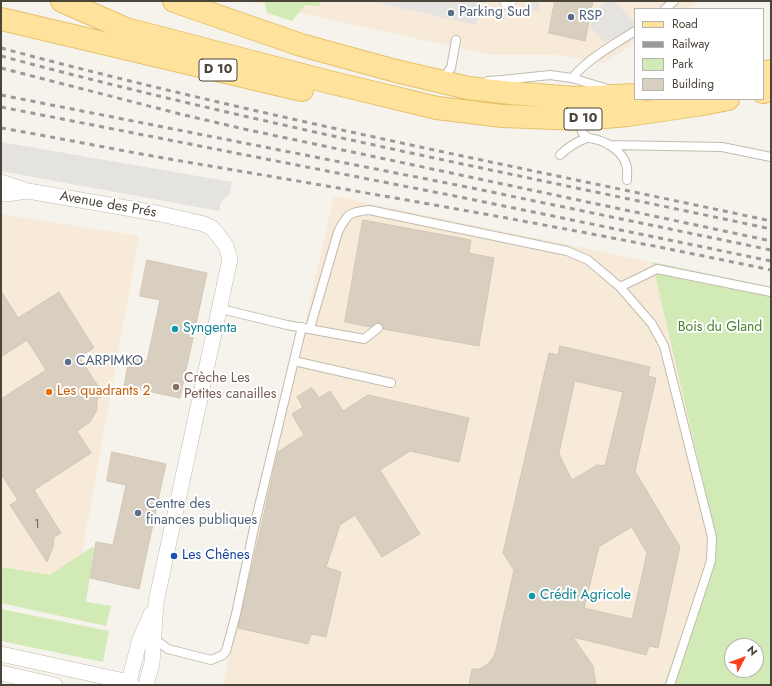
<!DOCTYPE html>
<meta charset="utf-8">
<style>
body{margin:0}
#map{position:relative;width:772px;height:686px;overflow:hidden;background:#f6f3ec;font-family:Jost,sans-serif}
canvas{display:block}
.frame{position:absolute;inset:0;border:2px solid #4b4439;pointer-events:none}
.legend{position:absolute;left:634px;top:8px;width:130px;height:92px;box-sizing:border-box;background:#fff;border:1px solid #b7b4b0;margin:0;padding:5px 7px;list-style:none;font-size:12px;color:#4b4439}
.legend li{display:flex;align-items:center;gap:8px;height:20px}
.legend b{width:20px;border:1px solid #b7b4b0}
.north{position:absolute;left:724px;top:638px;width:40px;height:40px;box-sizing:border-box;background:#fff;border:1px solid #b7b4b0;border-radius:50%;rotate:49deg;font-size:11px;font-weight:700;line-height:16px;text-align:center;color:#4b4439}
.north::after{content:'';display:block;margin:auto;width:14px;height:18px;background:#fc3f1d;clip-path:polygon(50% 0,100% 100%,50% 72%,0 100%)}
</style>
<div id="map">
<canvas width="772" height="686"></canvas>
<div class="frame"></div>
<ul class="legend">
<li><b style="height:5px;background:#ffe39c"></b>Road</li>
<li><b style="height:5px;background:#9a9a9a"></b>Railway</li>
<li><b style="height:11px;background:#d2eab5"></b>Park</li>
<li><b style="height:11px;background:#d8cfc1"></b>Building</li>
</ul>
<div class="north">N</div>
</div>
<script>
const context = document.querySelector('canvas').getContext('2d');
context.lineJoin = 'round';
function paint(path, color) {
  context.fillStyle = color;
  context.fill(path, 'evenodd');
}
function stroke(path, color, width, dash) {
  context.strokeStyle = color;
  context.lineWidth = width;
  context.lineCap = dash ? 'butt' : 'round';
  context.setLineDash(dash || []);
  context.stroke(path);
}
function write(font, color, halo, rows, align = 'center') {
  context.font = font + ' Jost,sans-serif';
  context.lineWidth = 4;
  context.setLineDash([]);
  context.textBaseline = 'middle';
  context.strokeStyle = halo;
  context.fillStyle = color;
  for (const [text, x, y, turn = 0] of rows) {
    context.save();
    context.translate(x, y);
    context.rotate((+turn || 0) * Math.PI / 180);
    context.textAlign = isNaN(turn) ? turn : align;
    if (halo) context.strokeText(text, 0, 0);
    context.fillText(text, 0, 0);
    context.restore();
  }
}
const commercial = new Path2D(`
 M246 1H698L686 9H635V43L604 63 556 55H491Z
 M334 196 652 262 716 537 664 685H223Z
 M1 214 139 236 71 615 1 600Z`);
const green = new Path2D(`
 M264 1H319L320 6 305 5 292 21 267 13Z
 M652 262 771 287V685H664L716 537ZM732 646H756V670H732Z
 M92 547 94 548 86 602 111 606 106 626 1 603V567L50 575Z
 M1 609 109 631 103 662 1 641Z`);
const parking = new Path2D(`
 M370 1H482L476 25Z
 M531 1H540L538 11 529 9Z
 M605 1H615L635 23 626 33 604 42 590 27 595 11Z
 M1 142 232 182 230 194 221 202 219 211 1 171Z`);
const building = new Path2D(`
 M555 1H593L585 41 549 33Z
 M363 220 471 240 469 253 494 258 479 346 383 329V325L380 323H375L371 327 345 322Z
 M147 260 207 273 180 398 124 386 129 358 147 361 160 300 140 296Z
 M1 291 18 318 59 292 94 348 79 357 104 395 97 399V410L90 422 77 431 91 453 34 490 61 533 54 537 53 547 47 562 10 505 18 500 1 474V399L46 370 27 340 1 357Z
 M560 346 650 367 648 376 656 378 635 471 680 547 658 648 649 646 646 655 573 637 593 666 596 685H469L472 669H480L489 663 494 656 496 650 514 570 503 553 549 353 558 355ZM575 381 623 392 605 466 597 465 572 480 559 454ZM632 527 647 553 632 619 584 608 599 547Z
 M312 388 319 398 330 391 343 411 368 395 469 418 459 462 410 451 380 470 420 534 382 557 355 515 340 525 326 567 341 572 326 637 311 634 308 644 238 628 278 452 304 435 292 414 303 407 297 397Z
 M112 452 166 464 139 589 90 578 96 542 113 545 126 485 107 481Z`);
const service = new Path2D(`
 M665 9 674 1
 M572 78C589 58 613 45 635 31
 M442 79 451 68 456 40
 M488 81 502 80 550 75 572 78 608 89
 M582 120V132C587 139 591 138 598 140 609 143 623 153 626 164 628 169 627 175 627 180
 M609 145 722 147 771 157
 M560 155C568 147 576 142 587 138
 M620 287 657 269 771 292
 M221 309 287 325 364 339 378 328
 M310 328 338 232C347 214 349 212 369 210L567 251 588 260 620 287 652 324 664 346 667 358 712 537 711 561 670 685
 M294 361 391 383
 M153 638 168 649 211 660 223 655 226 651 236 614 255 523 302 327`);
const minor = new Path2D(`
 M508 2V1
 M1 182 28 191 161 214 204 224 212 228 218 235 226 246 230 259 156 602 152 663 146 685
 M1 193 6 194 27 191
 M1 654 129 682 132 685
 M1 673 55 685
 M128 685 140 639 151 614`);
const primary = new Path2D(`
 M62 1 126 29 329 82 437 108 502 116 582 119 628 115 703 104 728 99
 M174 1 301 45 396 71 468 88 511 93 575 98 635 95
 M1 19 302 90
 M763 73 771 71
 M763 92 771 90`);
const rail = new Path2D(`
 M1 48C255 116 514 166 771 221
 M1 56C255 124 514 174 771 229
 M1 68 180 114 244 129 771 241
 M1 95 472 188 771 250
 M1 107 470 199 771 261
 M1 128C59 138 117 150 175 160 374 194 573 228 771 270`);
const markers = [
 [451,13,4,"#5c6f8a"],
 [571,17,4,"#5c6f8a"],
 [175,329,4,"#0f9aa8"],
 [68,362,4,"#5c6f8a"],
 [176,387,4,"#8d6e63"],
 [49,392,4,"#e8710a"],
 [138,513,4,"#5c6f8a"],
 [174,556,4,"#1a4fb4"],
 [532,596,4,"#0f9aa8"]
];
const numberNames = [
 ["1",37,525]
];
const shields = [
 [218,70,38],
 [583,119,38]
];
const shieldNames = [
 ["D 10",218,70],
 ["D 10",583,119]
];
const serviceNames = [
 ["Parking Sud",459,13],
 ["RSP",579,17],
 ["CARPIMKO",76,362],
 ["Centre des",146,505],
 ["finances publiques",146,521]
];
const streetNames = [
 ["Avenue des Prés",108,205,10]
];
const parkNames = [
 ["Bois du Gland",720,328]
];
const cultureNames = [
 ["Syngenta",183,329],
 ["Crédit Agricole",540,596]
];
const educationNames = [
 ["Crèche Les",184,379],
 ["Petites canailles",184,395]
];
const foodNames = [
 ["Les quadrants 2",57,392]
];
const transitNames = [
 ["Les Chênes",182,556]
];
paint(commercial, '#f7ead8');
paint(green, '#d2eab5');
paint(parking, '#e5e3e0');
paint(building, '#d8cfc1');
stroke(building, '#d3c7b4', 1);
stroke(service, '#c2bbae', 10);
stroke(minor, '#c2bbae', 16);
stroke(primary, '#e6c16a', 24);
stroke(service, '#fff', 8);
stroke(minor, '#fff', 15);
stroke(primary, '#ffe39c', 22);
stroke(rail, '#9a9a9a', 3, [5, 5]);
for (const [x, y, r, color] of markers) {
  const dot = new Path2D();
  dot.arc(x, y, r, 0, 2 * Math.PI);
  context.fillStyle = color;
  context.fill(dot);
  stroke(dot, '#fff', 1.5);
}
write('12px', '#6e675b', null, numberNames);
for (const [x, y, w] of shields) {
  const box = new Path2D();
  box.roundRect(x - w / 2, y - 11, w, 22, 3);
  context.fillStyle = '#fff';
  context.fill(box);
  stroke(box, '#4b4439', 1);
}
write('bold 13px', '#4b4439', null, shieldNames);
write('14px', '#4e5e75', '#fff', serviceNames, 'left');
write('14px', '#4b4439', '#fff', streetNames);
write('14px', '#4a7f2a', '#fff', parkNames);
write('14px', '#0d838f', '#fff', cultureNames, 'left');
write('14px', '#785e54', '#fff', educationNames, 'left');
write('14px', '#c56008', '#fff', foodNames, 'left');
write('14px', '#164399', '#fff', transitNames, 'left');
</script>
